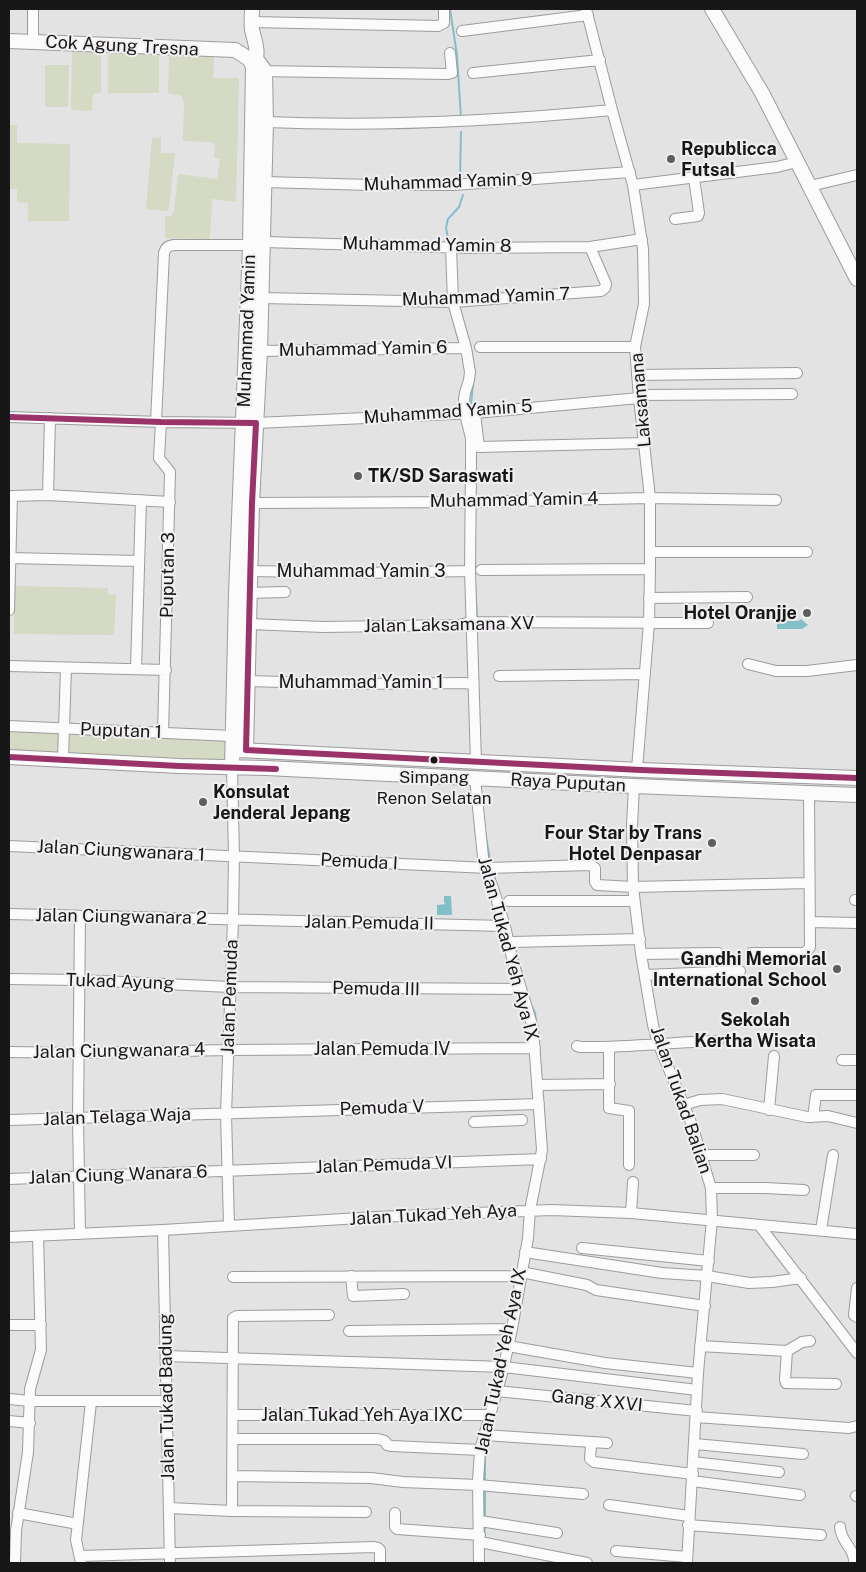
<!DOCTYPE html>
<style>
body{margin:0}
#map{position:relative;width:866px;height:1572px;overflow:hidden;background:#e4e3e4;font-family:"Public Sans",sans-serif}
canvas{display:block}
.frame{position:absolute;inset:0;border:10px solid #181718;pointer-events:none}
</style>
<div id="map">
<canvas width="866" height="1572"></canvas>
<div class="frame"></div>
</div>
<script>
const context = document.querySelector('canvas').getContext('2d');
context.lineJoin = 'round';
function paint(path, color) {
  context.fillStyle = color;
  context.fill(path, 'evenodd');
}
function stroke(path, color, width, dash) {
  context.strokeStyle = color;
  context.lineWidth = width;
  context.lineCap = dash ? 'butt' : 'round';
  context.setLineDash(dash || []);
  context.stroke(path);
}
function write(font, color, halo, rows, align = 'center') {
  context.font = font + ' "Public Sans",sans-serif';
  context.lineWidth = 4;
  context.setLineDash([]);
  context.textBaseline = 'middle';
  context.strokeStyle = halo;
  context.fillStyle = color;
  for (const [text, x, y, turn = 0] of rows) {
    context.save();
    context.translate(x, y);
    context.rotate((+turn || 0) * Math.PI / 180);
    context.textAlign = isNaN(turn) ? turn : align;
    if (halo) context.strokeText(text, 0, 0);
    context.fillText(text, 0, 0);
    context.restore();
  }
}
const green = new Path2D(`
 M72 51 101 52V93L93 94 92 111 71 110Z
 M108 52 159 54V93H108Z
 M169 54 214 56 213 78H239L236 202 212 199 210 239 165 238V216H171L174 211 178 174 217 179 220 159 214 158 215 146 212 142 183 141 184 103 182 96 168 93Z
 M45 65H69L68 107H45Z
 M9 125H17V143L70 144 69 221H28V203L17 202V189H9Z
 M161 137V153H175L169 208 167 211 146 209 152 138Z
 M14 586 108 588V594L116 595 114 635 14 634Z
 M9 727 231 737 230 766 9 755Z`);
const water = new Path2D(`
 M786 618 787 621H798L801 619 808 625 802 629H777V622L781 619Z
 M444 896H451L452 915H437V905L446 904 444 903Z`);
const stream = new Path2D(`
 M450 9 457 55 461 118
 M460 180 461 132
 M452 243 448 238 446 228 448 219 459 207 463 195
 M471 349 473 363
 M471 406 473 383
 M475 583 477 618
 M477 628V643
 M485 832 491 865
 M493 872 497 886
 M516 954 522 974
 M531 1005 535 1013 536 1021
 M485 1482V1452
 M485 1517V1488
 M484 1537 485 1526`);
const minor = new Path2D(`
 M586 9 612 110 633 185 643 249 644 304 635 347 639 398 650 498V569L649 623 637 769
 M252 22 438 26 444 23V9
 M462 31 588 15
 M33 42V9
 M259 71 448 74 452 73 450 53
 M473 73 600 60
 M266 122C382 127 497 121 612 110
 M265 182 370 185H453L630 172
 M633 185 777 167 797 162
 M810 186 857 175
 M675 219 698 216 699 213 694 178
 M264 242 468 248 590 247 642 239
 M451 247 453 302 466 348 470 372 469 380 465 393 464 399 465 414 471 438V463L470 571 476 762
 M262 298 453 302 601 291 605 288 606 284 590 247
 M480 347H635
 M260 351 466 348
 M637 375 797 373
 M639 395 792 394
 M475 413 479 447 644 443
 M9 417 161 422 256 423 475 413 639 398
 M156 422 164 253C166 247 168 246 174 245H250
 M161 422 159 458 170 472 163 733
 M48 495 50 418
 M252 503 471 502 650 498 776 500
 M650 552H807
 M10 558 139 561
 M481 570 650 569
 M251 571 361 573 470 571
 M245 593 285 592
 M649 598 747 597
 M9 610 12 496 48 495 170 502
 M249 624 323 627 460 625 470 622 708 623
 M748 664 776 671H807L857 665
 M9 666 166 670
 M136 669 141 500
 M499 676 645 674
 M248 681 354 684 464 683 473 684
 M9 726 233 736
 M63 759 66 668
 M475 778 484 867 493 888 505 926 513 962 533 1028 542 1150 530 1210 528 1238 512 1329 503 1370 480 1450 478 1481 479 1563
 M634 786 632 826 633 887 641 954 653 1025 658 1043 692 1125 711 1188 712 1219 698 1373 687 1563
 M9 846 488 868 591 865 595 868V882L597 885 633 887 809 883
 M855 900H857
 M509 901H634
 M9 914 505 926
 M810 922 857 923
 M512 942 640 939
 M751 953H805L810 947 809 793
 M641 954 718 953
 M645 975 740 971
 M9 979 79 980 230 987 521 989
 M577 1046 580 1047C626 1048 672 1042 718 1041
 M609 1047V1108L629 1111V1165
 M9 1052 78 1053 229 1050 535 1048
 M842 1060H857
 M537 1085 610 1084
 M684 1105 700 1100 722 1099 807 1117 828 1116 857 1123
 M769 1110 774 1056
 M813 1117 816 1095H857
 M9 1120 539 1104
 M474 1122 522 1120
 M702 1155H754
 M9 1179 541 1159
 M711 1188H765L804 1190
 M631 1213 633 1182
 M229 1225 226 1114 233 920 234 856 232 768
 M759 1225 857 1353
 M163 1230 170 1563
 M821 1230 833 1155
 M80 1234 78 1118 80 917
 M9 1237 163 1230 376 1217 551 1210 631 1213 857 1234
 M582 1248 709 1261
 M525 1252 662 1273 707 1276 749 1283 772 1282 801 1278
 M521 1272 587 1285 596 1290 705 1306
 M351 1276 353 1296 404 1294
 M233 1277 521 1276
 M857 1288 854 1315 857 1317
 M9 1325H41
 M349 1331 512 1329
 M508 1346 605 1363 698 1373
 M700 1346 787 1351
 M787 1351 785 1380 786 1383 836 1384
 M787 1351 802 1342 810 1341
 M166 1356 504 1367 697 1390
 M497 1391 697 1411
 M9 1399 30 1401H167
 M233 1415H490
 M696 1417 849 1428 857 1426
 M9 1421 30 1423
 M484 1435 607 1443
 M233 1439H378L385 1441 387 1445 392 1446 480 1450
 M589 1442 591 1445 590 1459 594 1462 693 1474
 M695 1444 803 1454
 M693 1462 779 1472
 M233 1476 371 1478 403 1482 478 1485 583 1494
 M692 1481 800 1495
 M856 1496H857
 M609 1505 689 1516
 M169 1508 232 1511 366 1512
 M232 1511 233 1318 237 1316 329 1315
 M18 1513 78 1524
 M395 1513V1527L397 1529 480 1535
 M480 1521 557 1533
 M688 1525 821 1535
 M840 1527C841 1543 855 1548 854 1563
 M480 1542 587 1563
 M616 1551 687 1557
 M80 1556 374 1547 378 1548 380 1550V1563
 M15 1563 16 1531 28 1452 30 1389 41 1350 38 1236
 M81 1563 76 1540 91 1402`);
const major = new Path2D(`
 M252 9C252 15 251 23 252 30 255 42 260 54 253 66
 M712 9 762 93 857 279
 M9 41 235 50 249 59 253 66 250 245 236 593 232 768
 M239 750 641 770 857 778
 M246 750 252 503 260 351 266 122 265 71 257 60
 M9 757 179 766 266 768 634 786 857 795`);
const bus1 = new Path2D(`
 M9 417 161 422 256 423 252 503 246 750 641 770 857 778
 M9 757 179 766 276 769`);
const markers = [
 [671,159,5,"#5f5e5f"],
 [358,476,5,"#5f5e5f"],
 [807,613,5,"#5f5e5f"],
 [434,760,4.5,"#181718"],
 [203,802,5,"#5f5e5f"],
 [712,843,5,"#5f5e5f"],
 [837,969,5,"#5f5e5f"],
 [755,1001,5,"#5f5e5f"]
];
const busNames = [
 ["Simpang",434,778],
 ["Renon Selatan",434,799]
];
const streetNames = [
 ["Cok Agung Tresna",122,46,3],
 ["Muhammad Yamin 9",448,182,-2],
 ["Muhammad Yamin 8",427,245,1],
 ["Muhammad Yamin 7",486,297,-2],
 ["Muhammad Yamin",247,331,-88],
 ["Muhammad Yamin 6",363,349,-1],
 ["Laksamana",641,400,-95],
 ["Muhammad Yamin 5",448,412,-4],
 ["Muhammad Yamin 4",514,500,-1],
 ["Muhammad Yamin 3",361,571],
 ["Puputan 3",168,575,-89],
 ["Jalan Laksamana XV",449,625,-1],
 ["Muhammad Yamin 1",361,682],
 ["Puputan 1",121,731,2],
 ["Raya Puputan",568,783,3],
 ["Jalan Ciungwanara 1",121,851,3],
 ["Pemuda I",359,862,3],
 ["Jalan Ciungwanara 2",121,917,1],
 ["Jalan Pemuda II",369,923,1],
 ["Jalan Tukad Yeh Aya IX",508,949,75],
 ["Tukad Ayung",120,982,2],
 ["Pemuda III",376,989,1],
 ["Jalan Pemuda",230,997,-88],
 ["Jalan Pemuda IV",382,1049],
 ["Jalan Ciungwanara 4",119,1051,-1],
 ["Jalan Tukad Balian",681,1100,71],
 ["Pemuda V",382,1108,-2],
 ["Jalan Telaga Waja",117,1117,-2],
 ["Jalan Pemuda VI",384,1165,-2],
 ["Jalan Ciung Wanara 6",118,1175,-2],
 ["Jalan Tukad Yeh Aya",433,1215,-3],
 ["Jalan Tukad Yeh Aya IX",501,1361,-78],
 ["Jalan Tukad Badung",167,1397,-91],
 ["Gang XXVI",597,1401,6],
 ["Jalan Tukad Yeh Aya IXC",362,1415]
];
const poiNames = [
 ["Republicca",681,149],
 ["Futsal",681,170],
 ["TK/SD Saraswati",368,476],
 ["Hotel Oranjje",797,613,"right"],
 ["Konsulat",213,792],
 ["Jenderal Jepang",213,813],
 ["Four Star by Trans",702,833,"right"],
 ["Hotel Denpasar",702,854,"right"],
 ["Gandhi Memorial",827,959,"right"],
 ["International School",827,980,"right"],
 ["Sekolah",755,1020,"center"],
 ["Kertha Wisata",755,1041,"center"]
];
paint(green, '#d4dac3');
paint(water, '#83bfc9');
stroke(stream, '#83bfc9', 2);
stroke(minor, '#9c9c9c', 12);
stroke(major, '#9c9c9c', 16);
stroke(minor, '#fbfbfb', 10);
stroke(major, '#fbfbfb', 14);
stroke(bus1, '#9a336a', 6);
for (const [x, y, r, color] of markers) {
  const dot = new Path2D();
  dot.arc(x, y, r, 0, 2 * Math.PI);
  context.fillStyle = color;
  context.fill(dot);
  stroke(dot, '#f2eff2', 2);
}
write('17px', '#181718', '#f2eff2', busNames);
write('18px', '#181718', '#f2eff2', streetNames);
write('bold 18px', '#181718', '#f2eff2', poiNames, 'left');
</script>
